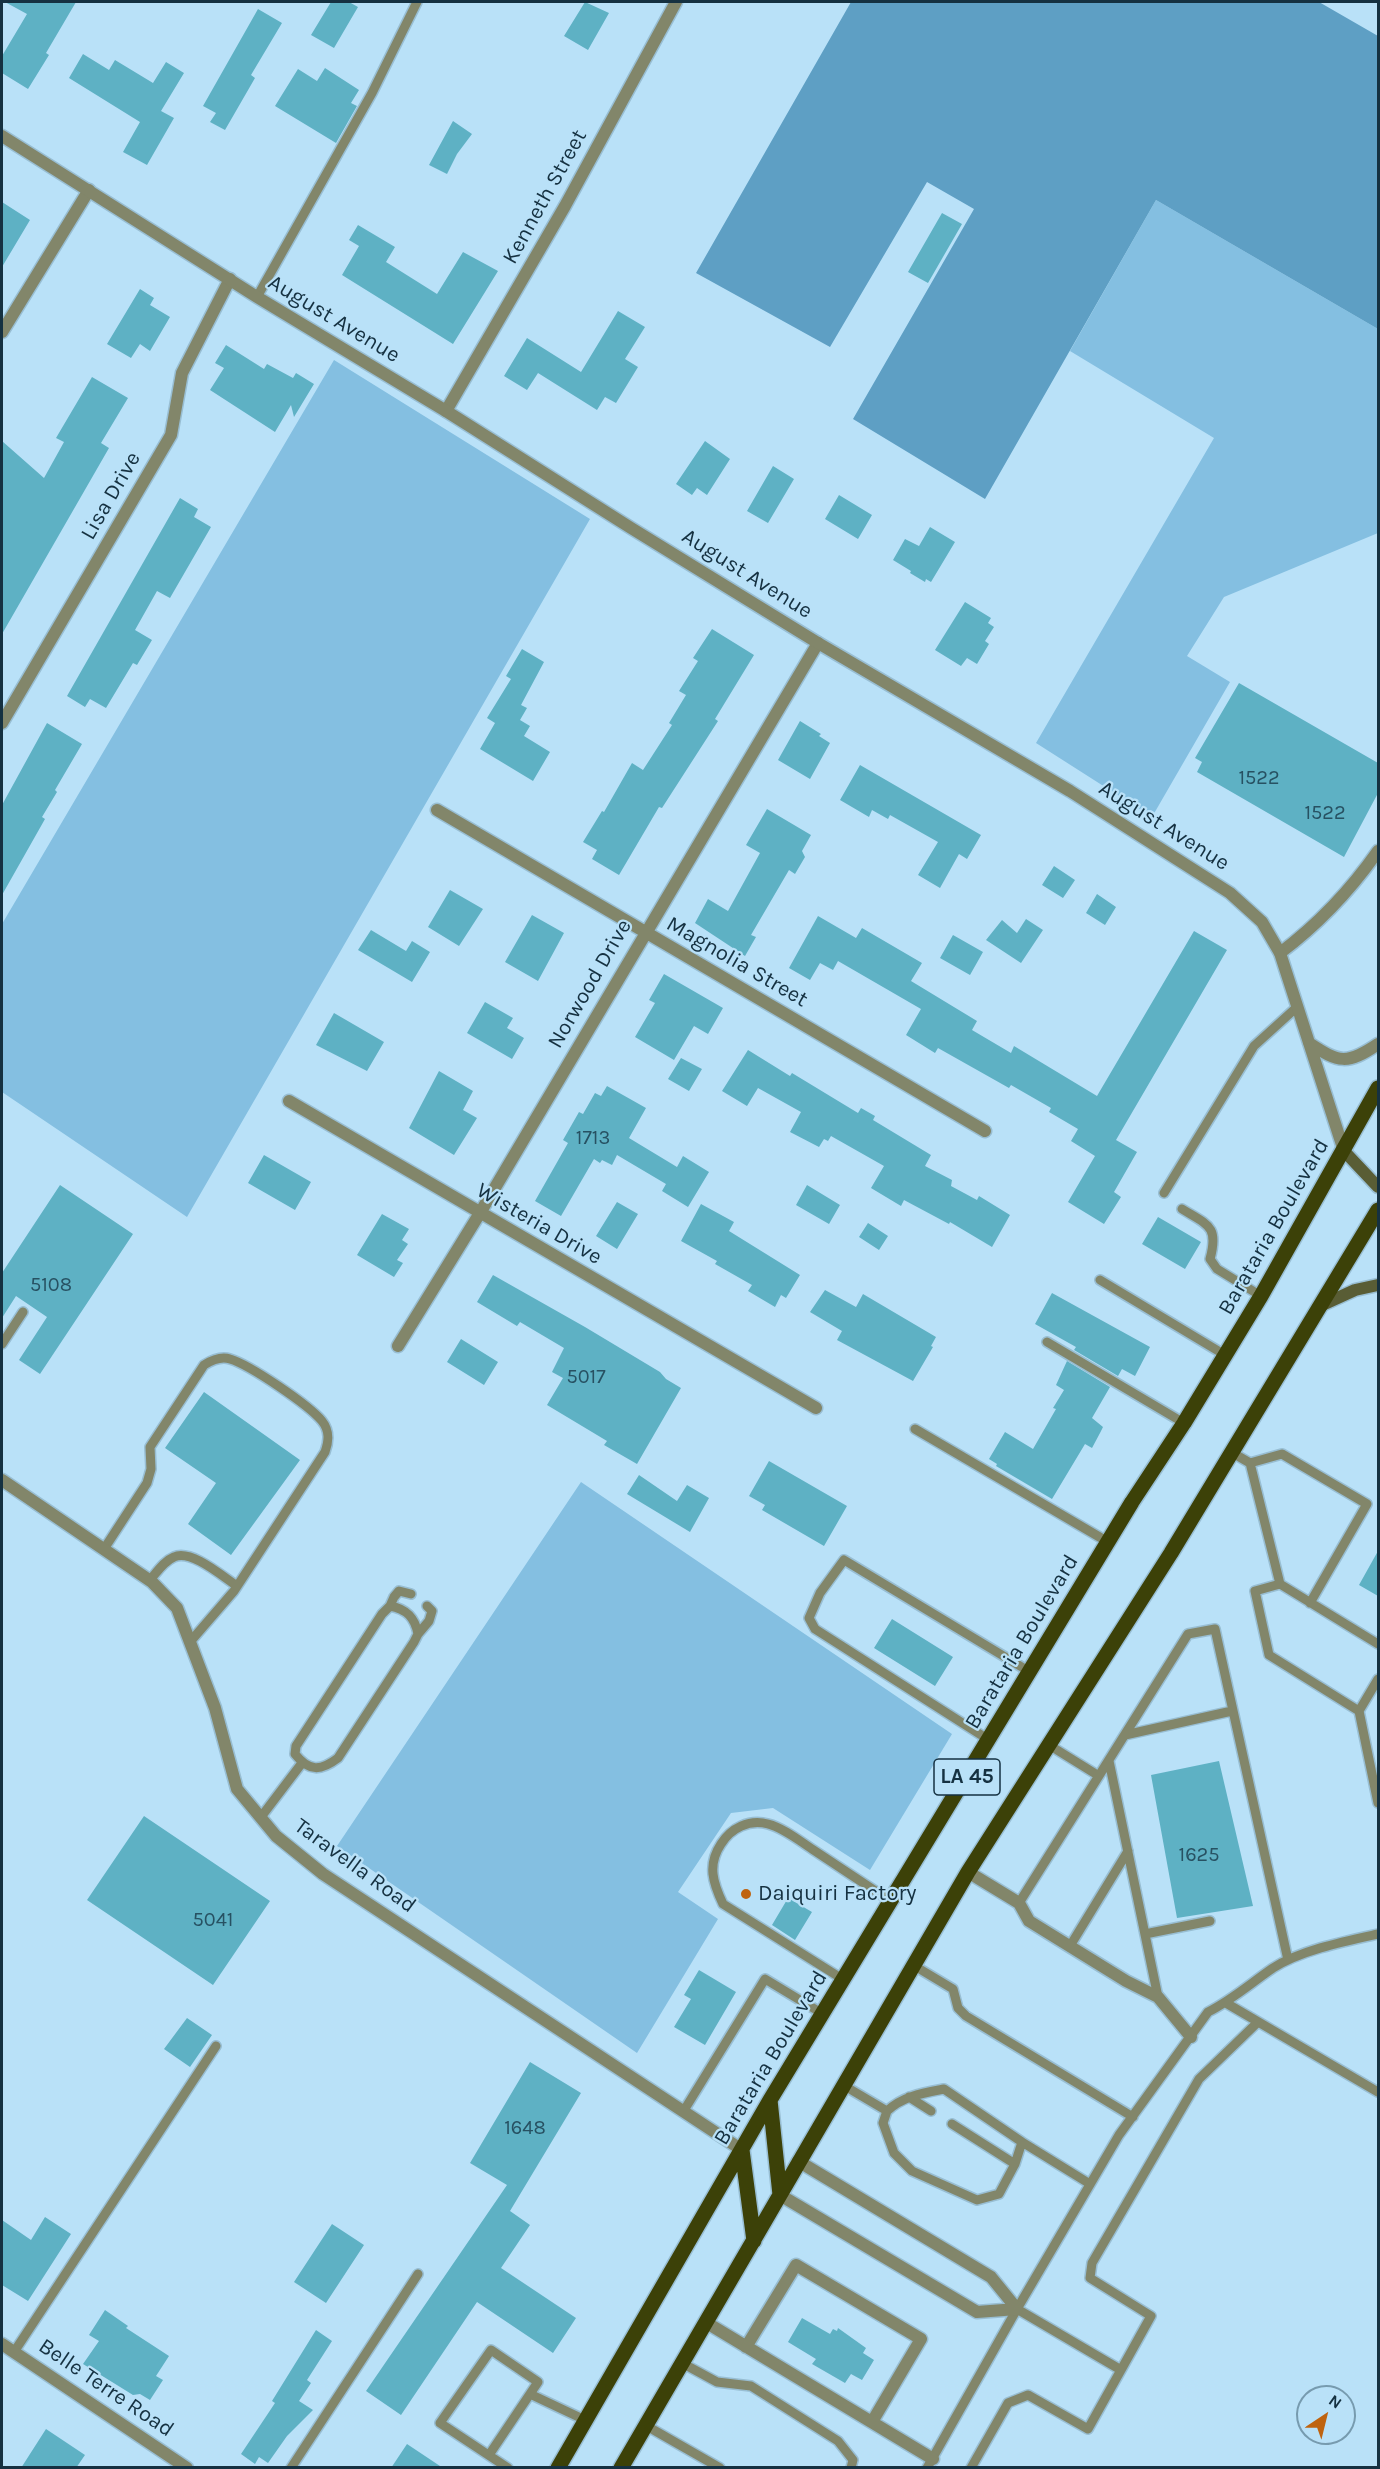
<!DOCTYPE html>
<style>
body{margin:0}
#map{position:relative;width:1380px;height:2469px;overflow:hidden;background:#b9e1f8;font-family:Karla,sans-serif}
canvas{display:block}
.frame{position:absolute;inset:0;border:3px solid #153141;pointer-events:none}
.north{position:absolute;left:1296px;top:2385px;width:60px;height:60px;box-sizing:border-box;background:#b9e1f8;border:2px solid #779baf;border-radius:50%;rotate:35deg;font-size:16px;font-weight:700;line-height:24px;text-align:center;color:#153141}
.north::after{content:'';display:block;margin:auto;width:21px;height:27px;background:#bf630f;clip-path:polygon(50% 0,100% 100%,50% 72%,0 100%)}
</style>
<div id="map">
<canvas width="1380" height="2469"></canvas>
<div class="frame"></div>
<div class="north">N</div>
</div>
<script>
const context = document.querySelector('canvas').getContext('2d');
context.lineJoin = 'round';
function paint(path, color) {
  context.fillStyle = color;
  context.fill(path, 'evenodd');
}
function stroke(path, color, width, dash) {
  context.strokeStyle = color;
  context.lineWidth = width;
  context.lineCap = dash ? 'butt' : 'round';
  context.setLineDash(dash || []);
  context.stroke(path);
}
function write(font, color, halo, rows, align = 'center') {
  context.font = font + ' Karla,sans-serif';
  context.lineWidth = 4.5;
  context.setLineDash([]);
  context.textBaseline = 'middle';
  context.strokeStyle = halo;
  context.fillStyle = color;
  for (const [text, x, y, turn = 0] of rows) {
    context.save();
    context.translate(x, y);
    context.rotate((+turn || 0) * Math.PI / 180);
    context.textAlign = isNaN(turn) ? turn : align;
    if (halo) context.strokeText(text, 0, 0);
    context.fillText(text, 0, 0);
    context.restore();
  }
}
const green = new Path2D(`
 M1156 200 1378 329V533L1224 597 1187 656 1230 682 1152 817 1036 743 1214 438 1070 351Z
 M334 360 590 519 187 1217 2 1092V924Z
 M581 1482 952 1734 870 1870 773 1808 731 1813 678 1892 718 1919 637 2053 337 1846Z`);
const forest = new Path2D(`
 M851 2H1319L1378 36V329L1156 200 985 499 853 419 974 209 927 182 830 347 696 273Z`);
const building = new Path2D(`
 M5 2H76L46 53 49 55 28 89 2 73V56L27 14Z
 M331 2H349L358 7 334 48 311 35Z
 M585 2 609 13 588 50 564 36Z
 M258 9 282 23 251 75 255 78 225 130 210 122 216 113 203 106Z
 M83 54 109 70 115 60 153 83 166 62 184 73 161 111 174 118 147 165 123 152 140 122 69 78Z
 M325 68 359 90 351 103 357 106 336 143 275 106 298 69 317 81Z
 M453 121 472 134 457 154 447 174 429 165Z
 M2 202 30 220 2 267Z
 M942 213 962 224 928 283 908 272Z
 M358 225 395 247 386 262 437 294 463 252 498 271 453 344 342 275 359 246 349 240Z
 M140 289 154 298 150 305 170 317 150 351 140 344 131 358 107 344Z
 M618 311 645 327 625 359 638 367 616 403 605 397 597 410 538 373 527 390 504 376 527 338 581 372Z
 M226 345 264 369 267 364 293 378 296 373 314 384 294 417 291 405 275 432 210 390 224 368 215 363Z
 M92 377 128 398 101 443 109 448 2 634V441L44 478 64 442 56 438Z
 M705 441 730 459 707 495 697 488 692 495 676 484Z
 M773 466 794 479 768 523 747 511Z
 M839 495 872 515 858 539 825 519Z
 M180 498 198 509 194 517 211 527 170 598 157 591 135 630 152 640 137 665 133 663 106 708 90 699 85 707 67 696Z
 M930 527 955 542 931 582 926 579 925 582 910 573 911 571 893 560 905 539 919 546Z
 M965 602 991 618 988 623 994 627 985 641 989 644 977 664 967 658 961 666 935 650Z
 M712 629 754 655 715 719 718 721 662 808 659 807 619 875 592 859 597 850 583 842 602 811 604 812 632 763 643 770 672 725 669 723 686 695 679 691 698 661 693 658Z
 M522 649 544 662 521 705 527 708 520 720 530 726 524 736 550 752 533 781 480 749 495 723 487 718 511 679 506 676Z
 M1239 683 1378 763V793L1344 857 1197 772 1202 762 1195 758Z
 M800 721 821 734 819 736 830 743 810 779 778 760Z
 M47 723 82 744 55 790 57 792 42 817 45 819 2 895V805Z
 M860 765 981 835 967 859 959 854 940 888 918 875 938 842 890 815 888 819 872 810 869 817 840 800Z
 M767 809 811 835 802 851 805 857 795 874 789 870 751 935 756 937 745 956 695 923 708 899 728 911 760 853 746 845Z
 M1054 866 1075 880 1063 898 1042 885Z
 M450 890 483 909 459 946 428 927Z
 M1097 894 1116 907 1105 925 1086 913Z
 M532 915 564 933 538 981 505 962Z
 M818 916 856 938 862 928 922 963 911 981 977 1021 972 1030 1011 1053 1014 1046 1097 1096 1194 931 1227 950 1116 1140 1137 1152 1114 1192 1121 1197 1104 1224 1068 1202 1095 1156 1071 1141 1078 1129 1049 1112 1051 1108 1011 1085 1009 1088 938 1048 935 1053 906 1035 921 1009 838 961 833 970 820 963 810 980 789 968Z
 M1026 919 1043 930 1021 963 986 940 1002 920 1017 933Z
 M371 930 406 951 412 941 430 952 412 982 358 950Z
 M953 935 983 952 970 975 940 958Z
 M664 974 723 1008 708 1034 694 1026 674 1060 635 1037 655 1003 649 1000Z
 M485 1002 513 1018 507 1028 524 1038 512 1059 467 1033Z
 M334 1013 384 1042 367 1071 316 1045Z
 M748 1050 790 1076 792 1073 858 1113 861 1108 875 1116 873 1120 931 1155 925 1166 952 1180 951 1186 977 1200 979 1196 1010 1215 992 1247 950 1222 949 1224 904 1200 901 1206 871 1188 884 1166 831 1136 828 1141 824 1139 819 1147 790 1132 801 1112 758 1088 747 1106 722 1091Z
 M681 1058 702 1069 689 1091 668 1079Z
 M439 1071 473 1091 463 1110 477 1118 454 1155 409 1128Z
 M607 1086 646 1108 629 1138 677 1167 683 1156 709 1172 688 1207 662 1191 666 1184 617 1155 612 1165 602 1160 600 1163 594 1159 561 1216 535 1201 568 1143 563 1140 579 1112 583 1114 595 1093 601 1096Z
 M264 1155 311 1182 295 1210 248 1183Z
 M60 1185 133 1234 40 1374 19 1360 47 1317 16 1296 2 1318V1273Z
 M807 1185 840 1205 829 1224 796 1205Z
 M617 1202 638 1214 617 1249 596 1236Z
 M701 1204 734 1222 729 1231 800 1275 786 1298 781 1295 775 1307 748 1291 752 1285 715 1264 717 1261 681 1241Z
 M382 1214 409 1229 402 1240 408 1244 397 1260 403 1263 394 1277 357 1255Z
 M1158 1217 1201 1242 1185 1269 1142 1244Z
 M868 1223 888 1236 879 1250 859 1237Z
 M493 1275 585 1327 660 1372 666 1379 681 1388 637 1464 604 1445 607 1441 547 1405 563 1378 552 1372 564 1348 520 1322 517 1326 477 1302Z
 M825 1290 856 1307 863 1294 936 1337 931 1346 933 1347 913 1381 837 1340 842 1331 810 1312Z
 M1052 1293 1150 1347 1135 1376 1122 1369 1118 1376 1074 1350 1076 1347 1035 1324Z
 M461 1339 498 1362 484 1385 447 1362Z
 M1067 1361 1110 1387 1092 1418 1103 1427 1100 1433 1092 1448 1085 1444 1052 1499 996 1466 997 1464 989 1459 1005 1432 1033 1449 1056 1409 1053 1408 1064 1390 1056 1385Z
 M204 1392 300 1460 231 1555 188 1524 216 1483 165 1448Z
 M769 1461 847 1506 824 1546 762 1510 765 1505 749 1496Z
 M639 1475 677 1501 687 1485 709 1498 690 1532 627 1494Z
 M1378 1551V1596L1359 1585Z
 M892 1619 953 1657 935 1686 874 1648Z
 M1219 1761 1253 1906 1177 1918 1151 1775Z
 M144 1816 270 1901 213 1985 87 1900Z
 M788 1898 812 1912 795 1940 772 1925Z
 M699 1970 736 1992 705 2045 674 2027 691 1999 684 1995Z
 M187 2018 212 2035 190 2067 164 2049Z
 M530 2062 581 2093 510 2211 530 2225 501 2268 576 2318 553 2353 477 2302 401 2415 366 2391 507 2185 470 2163Z
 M45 2217 71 2234 28 2301 2 2285V2220L31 2240Z
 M332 2224 364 2245 326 2303 294 2282Z
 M105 2310 128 2326 126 2328 169 2356 156 2376 163 2380 150 2400 140 2394 133 2395 83 2364 99 2341 89 2335Z
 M802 2318 830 2334 833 2329 837 2331 838 2328 866 2348 863 2353 874 2360 862 2380 851 2374 845 2383 812 2364 816 2359 788 2342Z
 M316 2330 332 2341 307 2380 311 2383 299 2401 313 2410 287 2436 268 2463 259 2457 255 2464 241 2454 275 2403 272 2401Z
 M46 2429 85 2455 76 2468H21Z
 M407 2444 443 2468H391Z`);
const service = new Path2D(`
 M257 297 372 93 417 2
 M1164 1193 1254 1046 1297 1007
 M1182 1209C1208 1225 1219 1226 1210 1259L1217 1269 1261 1296
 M1100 1280 1225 1355
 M1047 1342 1184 1423
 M2 1344 23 1312
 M915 1429 1108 1542
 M1231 1452 1250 1463 1282 1454 1367 1504 1310 1603
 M1250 1463 1280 1584 1255 1591 1269 1655 1359 1711 1378 1803
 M104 1549 147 1483 151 1469 150 1447 204 1365C212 1360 221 1356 230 1359 250 1365 309 1405 322 1421 330 1431 329 1441 325 1452L234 1591 190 1642
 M150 1580C157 1572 164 1561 174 1557 191 1549 222 1576 237 1586
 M1280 1584 1378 1644
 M390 1606C407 1609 415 1618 418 1634L414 1642 338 1758C321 1771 309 1772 295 1754L296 1746 382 1614Z
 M390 1606 394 1597 399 1591 411 1594
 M418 1634 429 1621 432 1611 427 1606
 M1359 1711 1378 1679
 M1125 1735 1232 1711
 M989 1740 815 1629 809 1618 820 1593 844 1560 1030 1672
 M1049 1745 1099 1776
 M1109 1761 1158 1997
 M261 1817 302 1763
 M1019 1903 1188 1634 1215 1629 1288 1960
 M1145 1934 1210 1921
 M1070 1946 1128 1851
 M913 1965 953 1989 958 2008 966 2016 1133 2117
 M844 1980 723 1904C713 1883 707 1865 721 1844 731 1828 749 1819 768 1824 784 1828 801 1842 815 1851 841 1868 866 1885 892 1902
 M1226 2003 1378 2092
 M843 2085 887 2111 883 2123 894 2153 912 2171 977 2200 999 2194 1015 2164 1022 2142 944 2089C923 2093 903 2096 887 2111
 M909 2097 931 2111
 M683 2112 765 1979 823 2014
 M952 2124 1015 2164
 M1022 2142 1090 2184
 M1017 2309 1121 2370 1151 2316 1090 2278 1092 2263 1199 2079 1258 2022
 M14 2352 216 2046
 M682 2363 717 2382 751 2386 838 2441 853 2460 851 2468
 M645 2425 720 2468
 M489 2455 530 2394 585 2420
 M291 2468 418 2274
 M508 2468 440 2423 491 2350 538 2382 530 2394
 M927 2468 1017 2309 1119 2135 1208 2012C1232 2000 1251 1983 1273 1968 1301 1950 1346 1941 1378 1934
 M971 2468 1008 2403 1028 2395 1088 2429 1121 2370`);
const minor = new Path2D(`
 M2 332 89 190
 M446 411 565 206 676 2
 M2 723 171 435 182 373 230 279
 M437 810 985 1131
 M1280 953C1320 923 1350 891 1378 851
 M289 1101 816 1408
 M398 1346 480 1213 818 643
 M2 1480 152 1582 177 1608 215 1708 237 1789 276 1836 323 1874 742 2150
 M968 1872 1019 1903 1029 1921 1126 1981 1158 1997 1191 2037
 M798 2161 991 2277 1017 2309
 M780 2195 977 2312 1017 2309
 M707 2323 933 2459
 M746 2347 796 2265 921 2339 872 2422`);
const tertiary = new Path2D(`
 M2 136 257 297 446 411 631 528 818 643 1070 791 1230 893 1262 922 1280 953 1344 1151
 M1309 1043C1339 1063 1347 1065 1378 1044
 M2 2344 187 2468`);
const secondary = new Path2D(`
 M1344 1151 1378 1187
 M1320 1306 1355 1290 1378 1285`);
const primary = new Path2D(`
 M770 2100 780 2195
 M742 2150 754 2241
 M558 2468 770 2100 1132 1502 1184 1423 1261 1296 1378 1088
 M621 2468 968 1872 1171 1553 1378 1210`);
const markers = [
 [746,1894,6,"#bf630f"]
];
const numberNames = [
 ["1522",1259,778],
 ["1522",1325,813],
 ["1713",593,1138],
 ["5108",51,1285],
 ["5017",586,1377],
 ["1625",1199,1855],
 ["5041",213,1920],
 ["1648",525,2128]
];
const shields = [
 [967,1777,66]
];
const shieldNames = [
 ["LA 45",967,1777]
];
const streetNames = [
 ["Kenneth Street",545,197,-61],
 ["August Avenue",334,319,31],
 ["Lisa Drive",111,496,-60],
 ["August Avenue",747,574,32],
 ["August Avenue",1164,826,32],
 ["Magnolia Street",737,962,30],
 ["Norwood Drive",590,984,-60],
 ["Wisteria Drive",539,1224,30],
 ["Barataria Boulevard",1274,1227,-60],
 ["Barataria Boulevard",1022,1642,-59],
 ["Taravella Road",355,1866,36],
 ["Barataria Boulevard",771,2058,-59],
 ["Belle Terre Road",106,2388,34]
];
const poiNames = [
 ["Daiquiri Factory",758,1894]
];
paint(green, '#84bfe1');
paint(forest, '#5e9fc4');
paint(building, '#5eb1c4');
stroke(service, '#98bed3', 12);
stroke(minor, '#98bed3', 15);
stroke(tertiary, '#98bed3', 15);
stroke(secondary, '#98bed3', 15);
stroke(primary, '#98bed3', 18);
stroke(service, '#82866a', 9);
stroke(minor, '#82866a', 12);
stroke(tertiary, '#82866a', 12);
stroke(secondary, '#595d35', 12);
stroke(primary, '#3c4108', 15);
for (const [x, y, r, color] of markers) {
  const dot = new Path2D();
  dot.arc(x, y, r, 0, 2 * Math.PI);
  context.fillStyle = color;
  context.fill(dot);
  stroke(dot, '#b9e1f8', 2);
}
write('20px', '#275162', null, numberNames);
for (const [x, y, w] of shields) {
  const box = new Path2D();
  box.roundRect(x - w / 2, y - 18, w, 36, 4.5);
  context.fillStyle = '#b9e1f8';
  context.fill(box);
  stroke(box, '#153141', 1.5);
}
write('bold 21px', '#153141', null, shieldNames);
write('22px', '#153141', '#b9e1f8', streetNames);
write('22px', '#153141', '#b9e1f8', poiNames, 'left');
</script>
